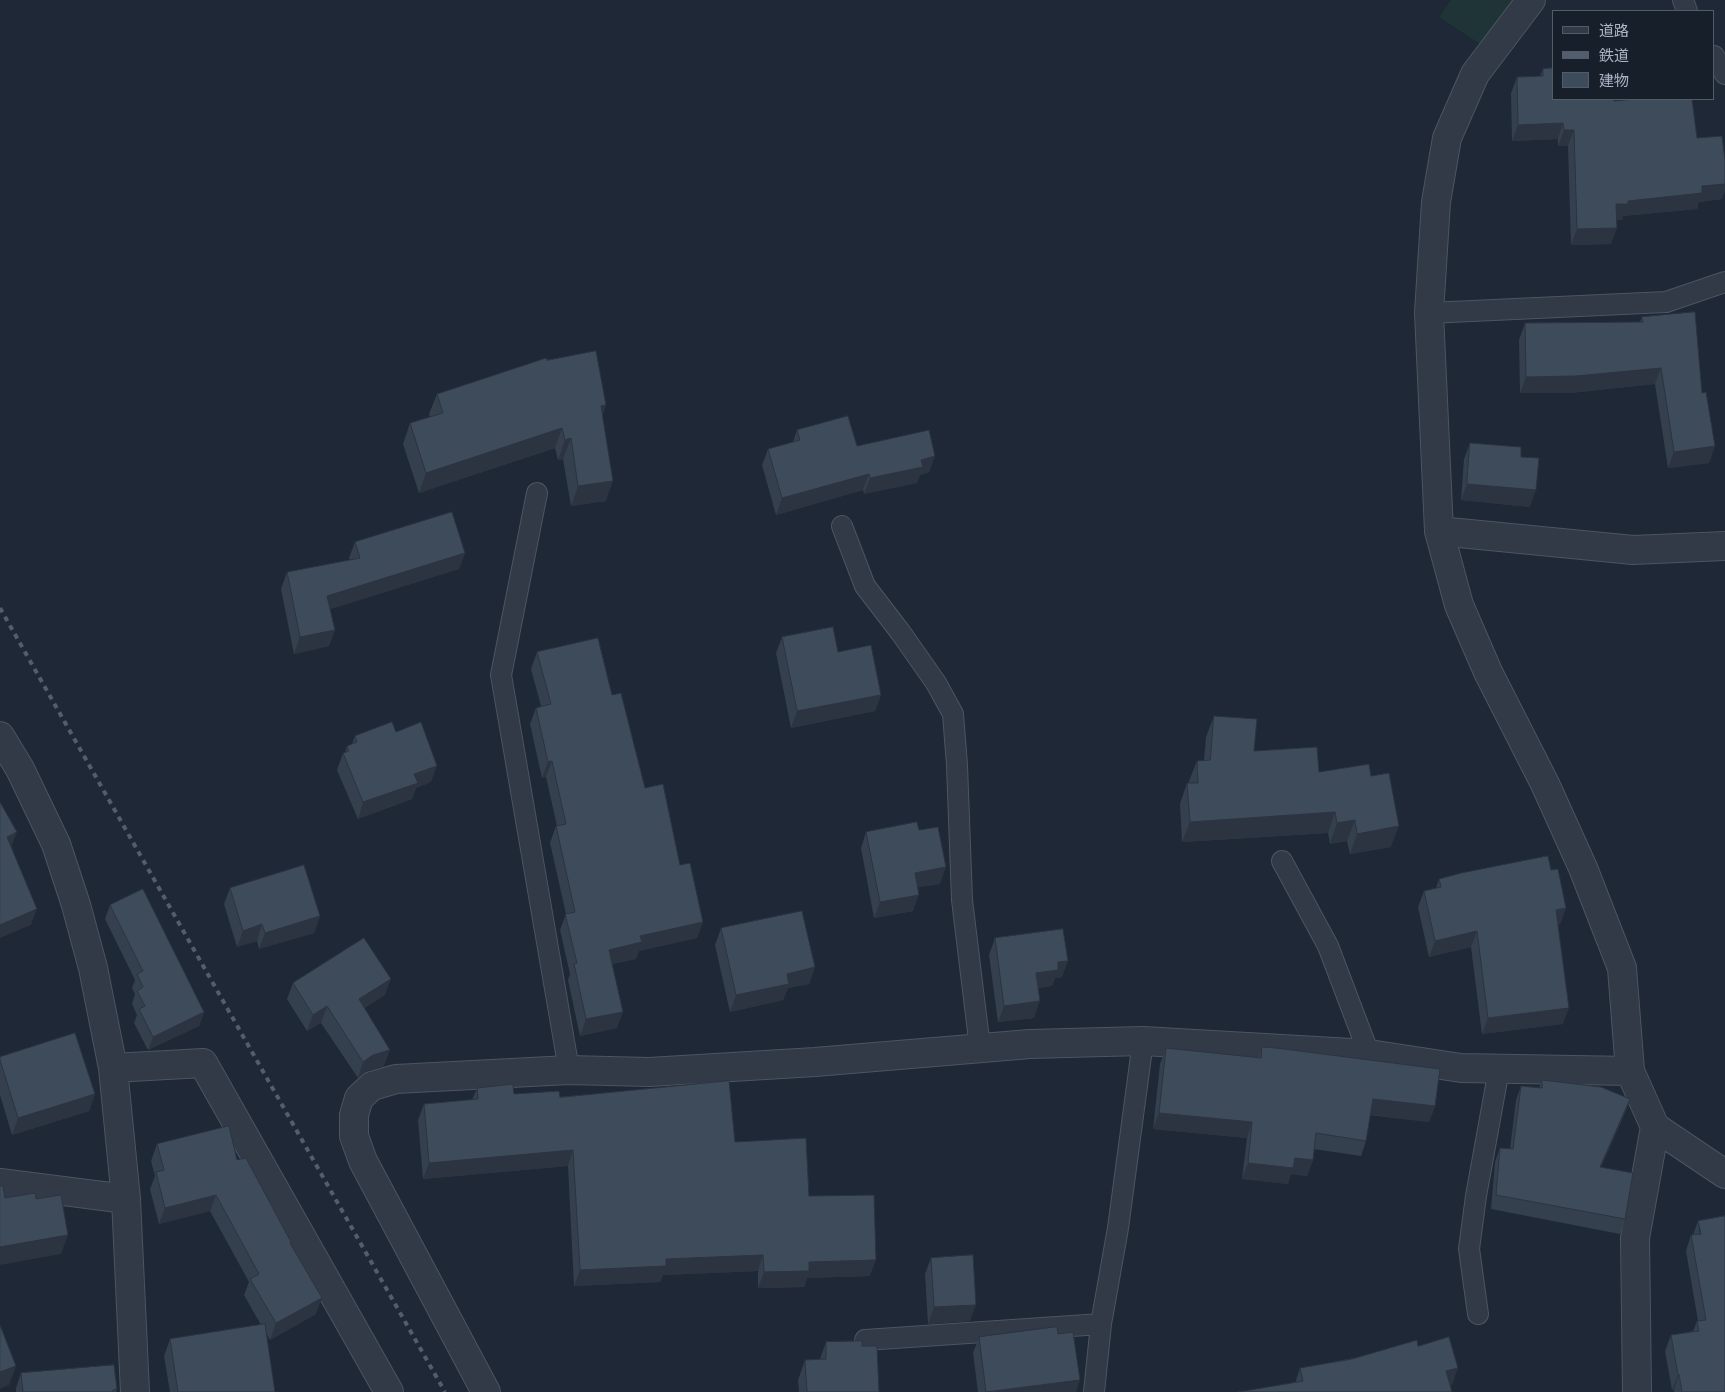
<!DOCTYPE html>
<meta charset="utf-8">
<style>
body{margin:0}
#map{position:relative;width:1725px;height:1392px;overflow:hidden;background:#1e2836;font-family:"DM Sans","Noto Sans JP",sans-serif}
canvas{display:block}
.legend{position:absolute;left:1552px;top:10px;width:162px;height:90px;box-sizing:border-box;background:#171f2a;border:1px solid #525b68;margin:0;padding:6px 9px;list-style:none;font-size:15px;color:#aab5c4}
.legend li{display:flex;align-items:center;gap:10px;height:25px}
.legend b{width:25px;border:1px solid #525b68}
</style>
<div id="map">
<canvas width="1725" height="1392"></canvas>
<ul class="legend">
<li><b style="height:6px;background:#313a46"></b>道路</li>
<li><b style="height:6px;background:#525e6e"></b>鉄道</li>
<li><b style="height:14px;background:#3e4b5b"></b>建物</li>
</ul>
</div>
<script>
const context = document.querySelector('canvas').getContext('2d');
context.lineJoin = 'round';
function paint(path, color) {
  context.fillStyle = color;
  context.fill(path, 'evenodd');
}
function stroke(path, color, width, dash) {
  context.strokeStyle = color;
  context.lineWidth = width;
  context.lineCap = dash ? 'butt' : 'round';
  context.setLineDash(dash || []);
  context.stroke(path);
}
const green = new Path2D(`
 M1451 0H1515L1483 46 1439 17Z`);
const lane = new Path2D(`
 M1683 0 1687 11
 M1714 56 1725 74
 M1429 313 1666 302 1725 282
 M537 493 501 675 569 1070
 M842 526 865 586 901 633 936 683 953 714 957 765 962 900 980 1048
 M1282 861 1328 946 1369 1054
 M1478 1314 1469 1249 1476 1196 1499 1069
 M865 1340 1101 1324
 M1094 1392 1101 1324 1118 1228 1143 1041`);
const street = new Path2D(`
 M1531 0 1475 74 1447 138 1436 202 1429 313 1439 531 1459 605 1488 672 1545 784 1583 868 1622 968 1630 1071 1655 1127 1725 1174
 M1439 531 1633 550 1725 546
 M0 736 20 769 56 844 76 905 93 968 113 1068 126 1199 135 1392
 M113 1068 203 1063 389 1392
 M0 1183 126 1199
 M486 1392 363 1161 354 1136V1115L359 1098 372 1086 396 1079 569 1070 649 1072 815 1062 1030 1044 1143 1041 1369 1054 1461 1068 1630 1071
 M1637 1392 1635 1238 1655 1127`);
const rail = new Path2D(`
 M0 608 445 1392`);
const wall = new Path2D(`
 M1543 69 1697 138 1722 199 1699 202 1697 209 1623 216 1622 220H1616L1611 244 1571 245 1568 146H1558V139L1512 141 1511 93 1517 77 1540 76Z
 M1642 317 1702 393 1715 446 1709 463 1668 468 1655 384 1570 393H1520L1519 340 1525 323 1640 322Z
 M547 360 606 405 602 416 606 501 571 506 563 459 558 460 555 448 419 493 403 444 410 423 430 417 429 414 437 394Z
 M797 430 857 446 935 456 929 472 920 475 917 483 864 494 863 490 776 515 762 465 768 449 793 442Z
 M1470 443 1530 507 1461 500 1464 459Z
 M355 542 465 553 459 569 330 609 335 630 329 646 294 654 281 589 287 572 350 560 349 558Z
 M782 637 838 652 881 695 875 711 791 728 776 653Z
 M537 652 612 695 645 788 680 865 703 922 697 938 639 951 636 959 612 964 617 1028 580 1036 568 980 570 974 560 930 566 914 550 843 556 826H557L546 777 542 778 530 724 536 708 541 706 531 669Z
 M1214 716 1254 751 1319 772 1371 776 1391 847 1350 854 1347 841 1330 844 1328 833 1182 842 1180 804 1187 783H1189V781L1197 761 1204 760 1206 737Z
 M396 732 431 782 416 788 412 799 358 819 337 770 343 753H345L347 746 352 744 355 736Z
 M919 830 940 884 918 887 913 911 874 918 861 848 866 832Z
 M1551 870 1566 908 1560 924 1558 925 1563 1024 1482 1034 1471 947 1429 957 1418 907 1424 891 1436 888 1439 879Z
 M230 888 320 916 314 933 259 949 257 941 237 947 224 904Z
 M110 905 204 1012 199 1026 148 1050 134 1023 137 1015 132 1004 135 994 132 988 135 980 105 919Z
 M721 928 815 967 809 984 788 988 783 1000 730 1012 715 945Z
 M995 938 1062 977 1055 978 1052 986 1038 988 1034 1018 998 1022 989 955Z
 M293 983 385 995 364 1008 384 1066 367 1071 358 1078 321 1023 307 1031 287 999Z
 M1262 1047 1435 1106 1429 1122 1370 1115 1366 1141 1361 1156 1314 1149 1313 1160 1307 1176 1291 1174 1288 1184 1242 1179 1247 1138 1153 1129 1160 1064 1166 1048 1258 1057Z
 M0 1057 95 1094 89 1111 12 1135 0 1095Z
 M1542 1080 1630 1099 1625 1113 1601 1167 1625 1219 1620 1234 1491 1209 1495 1162 1500 1148 1510 1149 1516 1100 1521 1086 1539 1088Z
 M477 1088 514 1094 560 1097 735 1142 809 1196 870 1276 807 1278 804 1287 758 1288V1271L663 1275 660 1282 574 1286 568 1166 423 1179 418 1120 424 1104 472 1100Z
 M157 1144 237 1160 291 1244 316 1314 270 1340 266 1333 275 1392H170L164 1356 170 1339 261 1325 244 1295 249 1282 210 1211 159 1224 150 1189 155 1176 151 1161Z
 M1698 1221 1725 1392H1674V1390H1672L1665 1351 1671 1335 1693 1331 1697 1321H1698L1686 1251 1691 1235H1693Z
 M931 1258 970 1321 928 1324 925 1274Z
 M1058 1334 1076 1392H978L973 1353 979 1337Z
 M826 1342 862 1346 879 1392H799L798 1380 805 1360 820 1359Z
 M1418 1346 1452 1385H1450L1295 1383 1300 1368Z
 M21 1373 117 1389 116 1392H16V1388Z`);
const shadedWall = new Path2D(`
 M1563 123 1558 139 1512 141 1518 125Z
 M1564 130H1574L1568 146H1558Z
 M1725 184V191L1722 199 1699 202 1697 209 1623 216 1622 220H1610L1616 204 1628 201 1702 186Z
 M1617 228 1611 244 1571 245 1577 229Z
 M1661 368 1655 384 1570 393H1520L1526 377Z
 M606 405 599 425 601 406Z
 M562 428 555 448 419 493 426 473Z
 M571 438 563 459 558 460 565 440Z
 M1715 446 1709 463 1668 468 1674 452Z
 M935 456 929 472 920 475 917 483 864 494 870 478 921 460Z
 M869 474 863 490 776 515 782 498Z
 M613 481 606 501 571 506 578 486Z
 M1467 484 1536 490 1530 507 1461 500Z
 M465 553 459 569 322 612 327 596Z
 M335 630 329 646 294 654 300 637Z
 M881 695 875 711 791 728 797 711Z
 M552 761 546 777 542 778 548 762Z
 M437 766 431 782 416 788 412 799 358 819 363 802 414 774Z
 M1335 812 1328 833 1182 842 1190 822Z
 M1355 820 1347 841 1330 844 1337 823Z
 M1399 826 1391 847 1350 854 1357 834Z
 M17 832 11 847 7 837Z
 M946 867 940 884 909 889 915 873Z
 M919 895 913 911 874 918 880 902Z
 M1566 908 1560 924 1550 926 1556 910Z
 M37 909 31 925 0 938V925Z
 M320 916 314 933 259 949 265 933Z
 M703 922 697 938 639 951 636 959 603 966 609 950 640 936Z
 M262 924 257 941 237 947 243 931Z
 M1477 931 1471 947 1429 957 1435 941Z
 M1068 961 1062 977 1055 978 1052 986 1030 989 1036 973 1058 962Z
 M815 967 809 984 788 988 783 1000 730 1012 736 995 787 974Z
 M391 979 385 995 353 1016 359 999Z
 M1040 1001 1034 1018 998 1022 1004 1006Z
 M327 1006 321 1023 307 1031 313 1015Z
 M1569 1008 1563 1024 1482 1034 1488 1018Z
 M204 1012 199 1026 148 1050 153 1037Z
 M623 1012 617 1028 580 1036 586 1019Z
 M390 1050 384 1066 367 1071 358 1078 363 1062 373 1055Z
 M95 1094 89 1111 12 1135 18 1118Z
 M1373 1099 1435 1106 1429 1122 1367 1114Z
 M1630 1099 1625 1113 1595 1181 1600 1167Z
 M1159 1113 1252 1122 1247 1138 1153 1129Z
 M573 1150 568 1166 423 1179 429 1163Z
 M1295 1158 1313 1160 1307 1176 1291 1174 1288 1184 1242 1179 1248 1163Z
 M216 1195 210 1211 159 1224 165 1208Z
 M68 1235 61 1254 0 1265V1247Z
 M763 1255 758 1271 663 1275 660 1282 574 1286 580 1270 666 1259Z
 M876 1260 870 1276 807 1278 804 1287 758 1288 764 1272 809 1262Z
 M322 1298 316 1314 270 1340 276 1323Z
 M976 1305 970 1321 928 1324 934 1307Z
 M16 1366 9 1385 0 1389V1372Z
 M1458 1368 1452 1385 1440 1388 1446 1371Z
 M1679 1374 1674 1390H1672L1678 1375Z
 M1080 1380 1076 1392H991Z`);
const building = new Path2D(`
 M1554 68V99H1614V101L1635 99H1692L1697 138 1722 136 1725 160V184L1702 186V193L1628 201V204H1616L1617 228 1577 229 1574 130H1564L1563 123 1518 125 1517 77 1543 76V69Z
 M1695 312 1702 393 1706 392 1715 446 1674 452 1661 368 1576 376 1526 377 1525 323 1643 322 1642 317Z
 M596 351 606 405 601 406 613 481 578 486 571 438 565 440 562 428 426 473 410 423 443 413 437 394 546 358 547 360Z
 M848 416 857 446 929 430 935 456 921 460 923 467 870 478 869 474 782 498 768 449 800 440 797 430Z
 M1470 443 1521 447V457L1539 458 1536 490 1467 484Z
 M452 512 465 553 327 596 335 630 300 637 287 572 360 558 355 542Z
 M833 627 838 652 871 645 881 695 797 711 782 637Z
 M598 638 612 695 621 693 645 788 663 784 680 865 690 863 703 922 640 936 642 942 609 950 623 1012 586 1019 574 964 577 963 565 914 575 912 556 826 566 824 552 761 548 762 536 708 551 704 537 652Z
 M1214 716 1257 719 1254 751 1317 747 1319 772 1369 764 1371 776 1389 773 1399 826 1357 834 1355 820 1337 823 1335 812 1190 822 1187 783H1198L1197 761 1210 760Z
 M392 722 396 732 421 722 437 766 414 774 418 783 363 802 343 753 349 751 347 746 357 742 355 736Z
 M0 802 17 832 7 837 37 909 0 925Z
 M917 822 919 830 938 827 946 867 915 873 919 895 880 902 866 832Z
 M1548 856 1551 870 1558 869 1566 908 1556 910 1569 1008 1488 1018 1477 931 1435 941 1424 891 1441 887 1439 879 1461 873Z
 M304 865 320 916 265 933 262 924 243 931 230 888Z
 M143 889 204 1012 153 1037 139 1009 145 1006 137 991 143 987 137 974 143 971 110 905Z
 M802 911 815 967 787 974 789 984 736 995 721 928Z
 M1063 929 1068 961 1058 962V970L1036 973 1040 1001 1004 1006 995 938Z
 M364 938 391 979 359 999 390 1050 373 1055 363 1062 327 1006 313 1015 293 983Z
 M75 1033 95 1094 18 1118 0 1060V1057Z
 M1262 1047 1276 1048 1440 1069 1435 1106 1373 1099 1366 1141 1316 1133 1313 1160 1295 1158 1293 1168 1248 1163 1252 1122 1159 1113 1166 1048 1261 1058Z
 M1542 1080 1601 1087 1630 1099 1600 1167 1633 1173 1625 1219 1496 1195 1500 1148 1513 1149 1521 1086 1542 1088Z
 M729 1081 735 1142 806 1138 809 1196 874 1195 876 1260 809 1262V1271L764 1272 763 1255 666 1259V1266L580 1270 573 1150 429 1163 424 1104 478 1099 477 1088 513 1084 514 1094 559 1091 560 1097Z
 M229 1126 237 1160 246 1158 291 1242 290 1243 322 1298 276 1323 250 1279 259 1274 216 1195 165 1208 156 1172 164 1170 157 1144Z
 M0 1186H3L5 1198 35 1193 36 1199 61 1195 68 1235 0 1247Z
 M1725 1216V1392H1682L1679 1374 1678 1375 1671 1335 1699 1331 1697 1321 1706 1320 1691 1235 1701 1234 1698 1221Z
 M973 1255 976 1305 934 1307 931 1258Z
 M265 1324 275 1392H178L170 1339Z
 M0 1325 16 1366 0 1372Z
 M1057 1327 1058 1334 1073 1332 1080 1380 986 1392 979 1337Z
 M1449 1337 1458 1368 1446 1371 1452 1392H1238L1303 1381 1300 1368 1352 1359 1417 1340 1418 1346Z
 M862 1341V1346H877L879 1392H807L805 1360 826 1359V1342Z
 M114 1365 117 1389 113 1390V1392H23L21 1373Z`);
paint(green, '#1f3437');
stroke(lane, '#4c5562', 22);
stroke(street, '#4c5562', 30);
stroke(lane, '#313a46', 20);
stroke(street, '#313a46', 28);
stroke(rail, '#525e6e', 4, [5, 5]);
paint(wall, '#35404e');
paint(shadedWall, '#2b3440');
paint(building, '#3e4b5b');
stroke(building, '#2b3440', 1);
</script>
